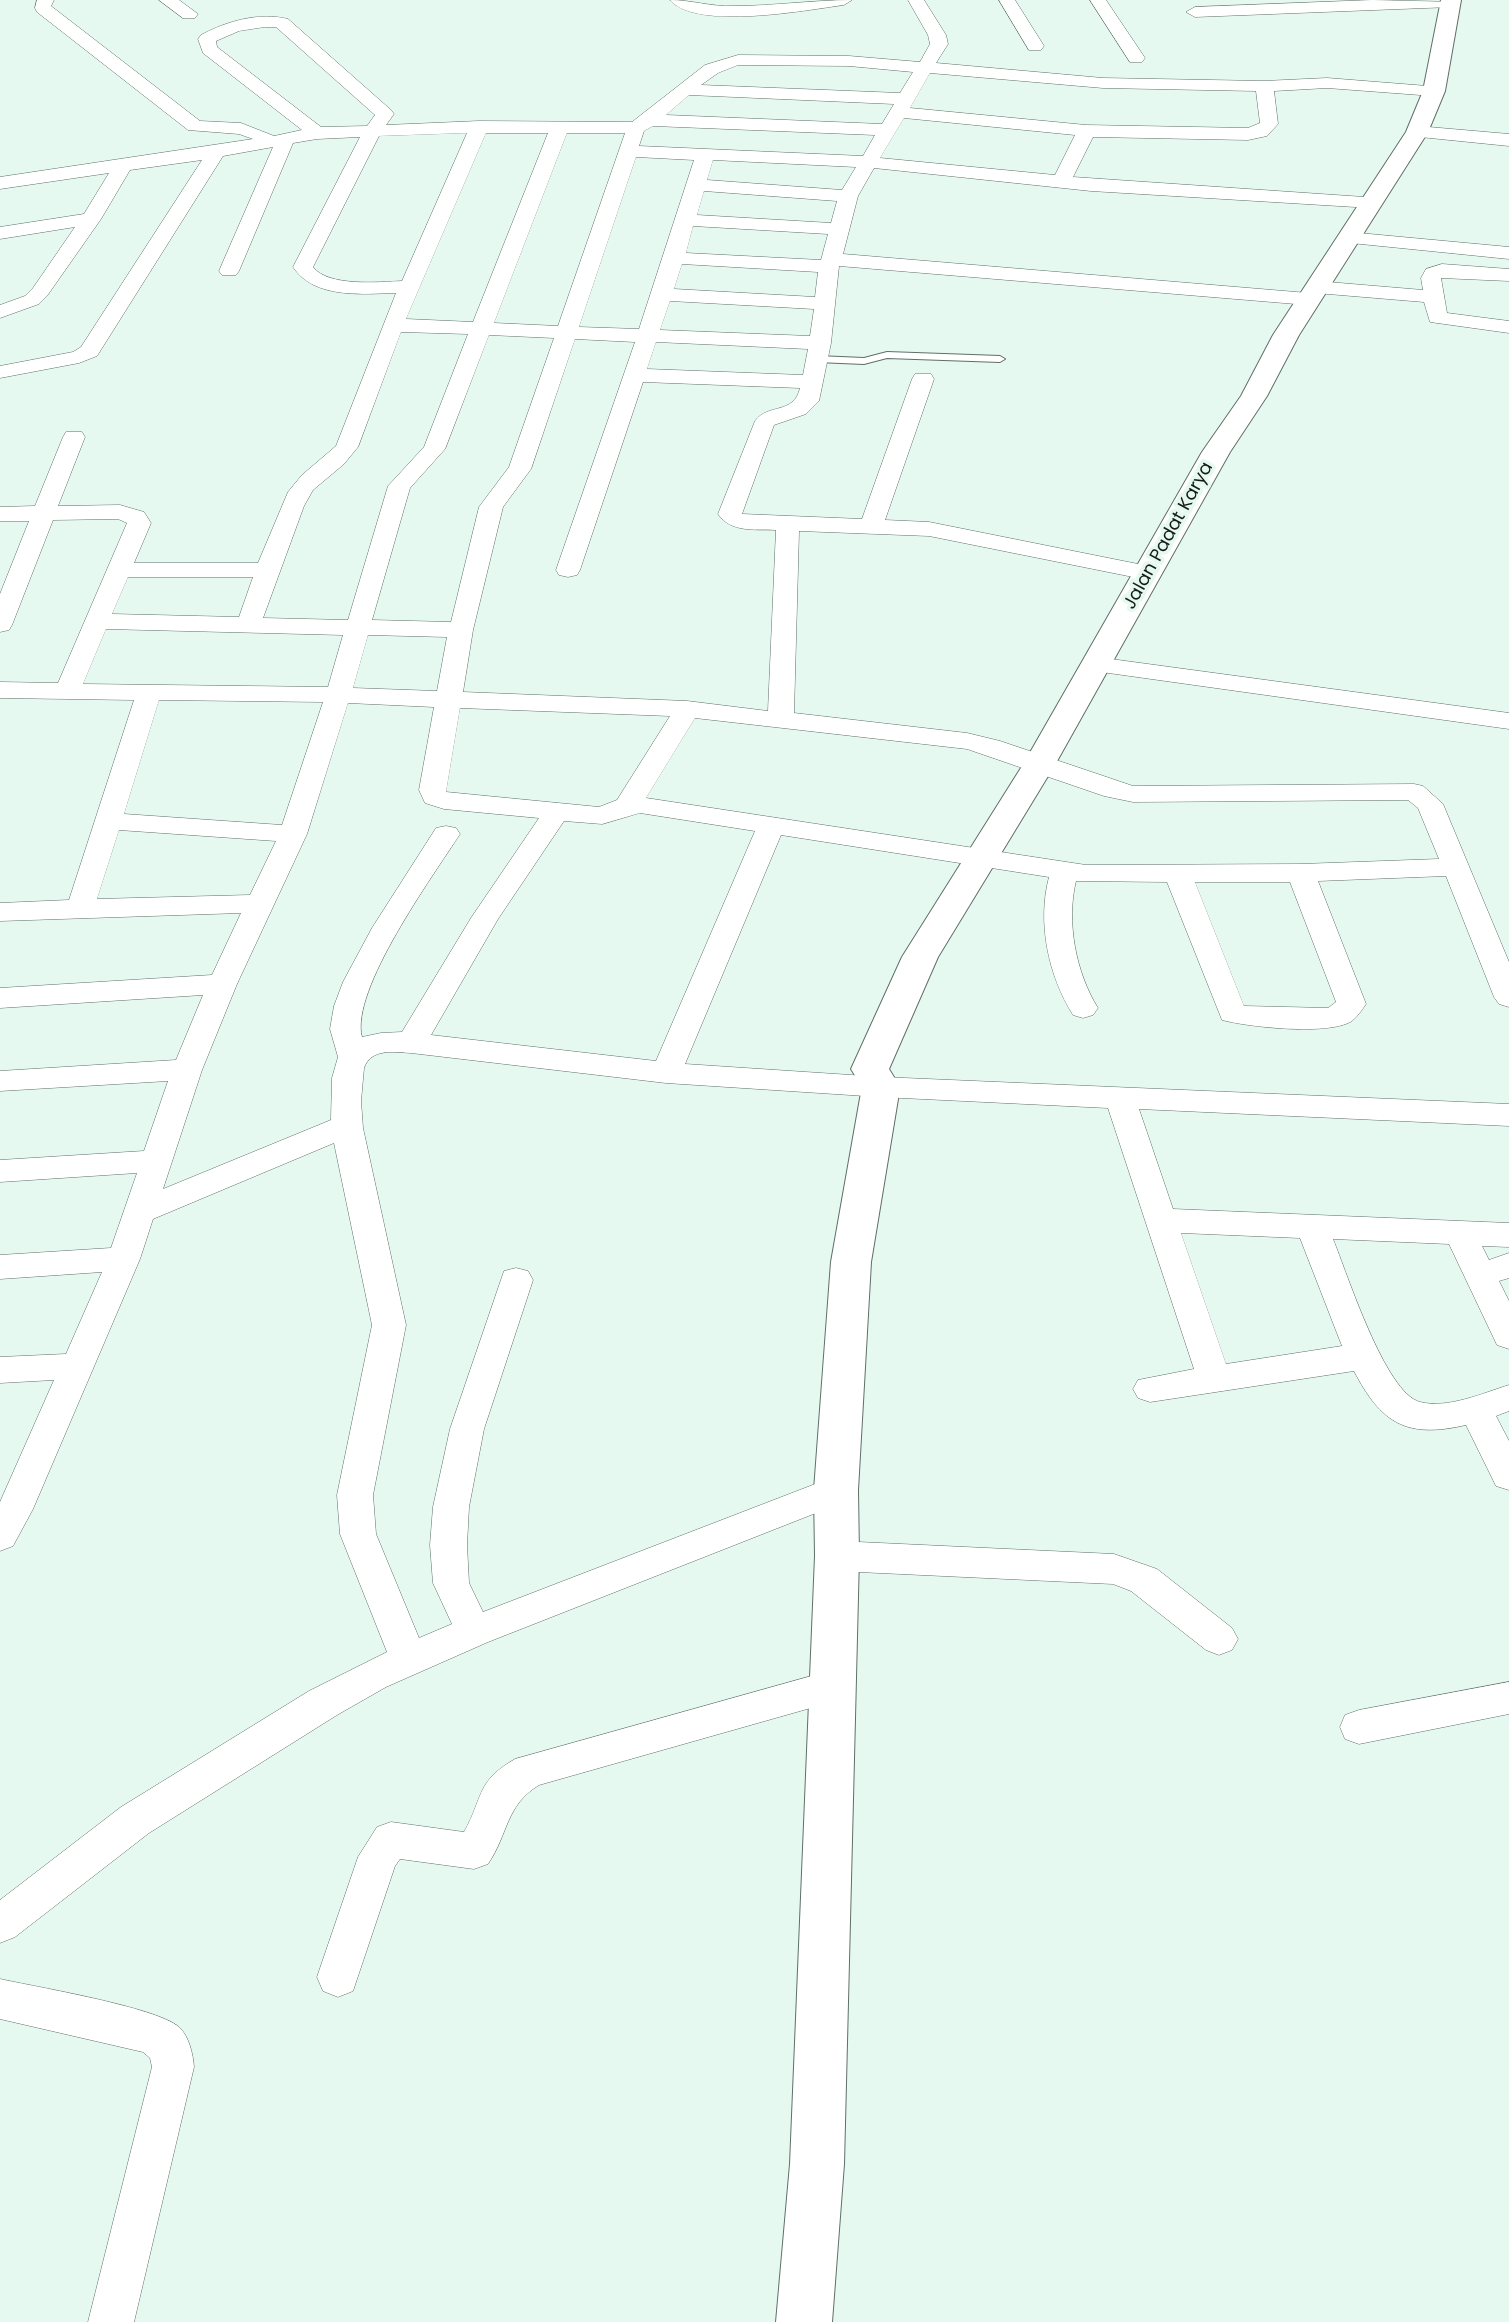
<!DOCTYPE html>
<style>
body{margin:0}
canvas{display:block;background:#e6f9f0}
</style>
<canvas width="1509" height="2322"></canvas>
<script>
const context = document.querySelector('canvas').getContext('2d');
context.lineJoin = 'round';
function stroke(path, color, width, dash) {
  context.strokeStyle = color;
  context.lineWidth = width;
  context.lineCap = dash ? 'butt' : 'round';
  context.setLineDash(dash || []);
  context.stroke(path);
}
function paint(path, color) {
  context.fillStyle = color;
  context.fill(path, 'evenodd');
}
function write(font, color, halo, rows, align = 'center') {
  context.font = font + ' Poppins,sans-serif';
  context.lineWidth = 7;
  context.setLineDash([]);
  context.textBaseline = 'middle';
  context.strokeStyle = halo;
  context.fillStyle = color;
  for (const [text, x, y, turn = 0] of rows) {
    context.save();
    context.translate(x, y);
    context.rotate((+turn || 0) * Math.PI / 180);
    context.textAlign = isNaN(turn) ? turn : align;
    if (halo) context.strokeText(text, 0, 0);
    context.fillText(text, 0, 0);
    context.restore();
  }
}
const service = new Path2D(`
 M887 352 1000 356 1005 359 1000 362 887 358 864 364 817 362 812 359 817 356 864 358Z`);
const minor = new Path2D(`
 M37 0H54L51 6 200 121 241 123 274 136 302 130 203 53 198 39 201 35C227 21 259 12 288 19L391 110 394 114 386 125 479 121 632 122 705 65 738 55 849 56 920 62 930 44 928 35 908 0H924L946 35 948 44 936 63 1103 78 1264 81 1327 78 1440 87 1443 91 1434 96 1327 88 1274 91 1278 124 1267 136 1248 140 1093 137 1073 177 1379 198 1382 202 1379 206 1372 208 1091 191 874 168 858 196 843 254 1308 293 1315 295 1318 299 1315 303 1308 305 839 266 831 343 819 401 806 414 774 425 742 514 862 519 912 379 915 374H931L934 379 885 520 929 522 1148 566 1157 568 1160 573 1157 578 1148 580 929 536 799 531 794 713 967 733 1000 741 1133 786 1414 784 1423 786 1443 804 1509 962V1007L1499 1004 1494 997 1446 876 1318 881 1366 1004C1362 1010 1357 1017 1352 1021 1329 1036 1248 1027 1222 1020L1167 882 1076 881C1066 922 1076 973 1098 1008L1093 1015 1083 1018 1073 1015C1048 975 1037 922 1049 877L781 835 685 1064 881 1077 1509 1104V1126L1139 1109 1173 1209 1509 1223V1247L1482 1246 1489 1260 1509 1253V1278L1499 1281 1509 1301V1349L1497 1345 1449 1244 1333 1239C1347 1273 1385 1393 1420 1402 1448 1409 1483 1393 1509 1385V1411L1496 1416 1509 1441V1490L1496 1486 1466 1425C1406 1439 1381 1423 1354 1371L1150 1402 1138 1398 1133 1389 1138 1380 1194 1369 1108 1108 881 1097 666 1083 411 1053C394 1052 371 1048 364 1068L361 1101 363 1128 406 1325 373 1495 376 1534 419 1638 452 1624 433 1583 430 1545 433 1507 450 1429 504 1271 516 1268 528 1271 533 1280 484 1429 469 1507 467 1545 469 1583 483 1612 836 1476 849 1480 854 1490 849 1500 488 1642 386 1687 337 1715 149 1833 15 1937 0 1943V1900L121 1807 309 1691 387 1652 340 1534 337 1495 372 1325 334 1143 153 1219 140 1259 33 1509 13 1546 0 1551V1502L54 1380 0 1383V1357L66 1354 102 1272 0 1279V1255L111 1248 137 1173 0 1182V1160L144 1151 168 1081 0 1091V1071L176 1060 203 995 0 1008V988L212 975 241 913 0 921V903L69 900 134 700 0 698V682L58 683 127 523 118 519 53 520 12 625 9 630 0 632V594L29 521H0V507L35 506 63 437 66 432H82L85 437 58 506 120 505 144 512 151 523 134 563H258L288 492 302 475 336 446 396 293C362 294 314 299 293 267L360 137 317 139 293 143 239 271 236 275H222L219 271 273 147 223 156 97 356 79 363 0 378V366L73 352 81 347 202 160 130 170 101 219 47 296 39 304 0 318V305L25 296 33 288 75 227 0 239V227L84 214 109 173 0 189V177L253 139 239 134 188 130 37 12 35 8ZM265 27H276L375 115 367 126 321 127 217 47 216 41 239 31ZM738 65 849 66 913 72 900 93 701 85 718 73ZM930 73 1103 88 1256 91 1260 123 1248 128 1086 125 910 108ZM689 95 894 104 882 124 666 115ZM904 118 1075 135 1055 175 880 158ZM653 126 875 135 863 156 639 146 644 131ZM467 133 402 281C379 282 328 287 313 267L379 136ZM486 133H548L473 322 406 319ZM567 133H625L558 326 494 323ZM636 157 694 160 639 329 579 327ZM713 160 856 167 842 190 707 180ZM704 191 837 201 831 223 697 215ZM693 226 828 234 821 260 686 253ZM682 264 818 272 815 297 674 289ZM670 301 814 309 810 336 660 330ZM401 332 468 334 424 447 388 486 348 620 263 618 304 506 313 490 344 464 358 447ZM489 335 554 338 509 467 479 507 451 622 372 620 410 488 445 449ZM575 339 635 342 556 570 559 575 568 577 577 575 580 570 643 382 800 388C794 415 768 403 755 421L718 514C731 533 755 529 776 530L768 711 687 701 463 692 473 630 503 507 531 469ZM656 342 808 349 803 375 647 369ZM128 577H253L239 617 112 614ZM106 629 343 635 328 687 83 684ZM368 635 447 637 437 691 353 688ZM159 700 323 702 282 825 124 814ZM348 703 434 707 419 790 425 803 444 809 539 818 471 918 402 1032 381 1033 362 1037C350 990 433 876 460 834L456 828 446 826 436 828 372 928 343 982 334 1006 330 1029 338 1057 332 1078 331 1120 163 1189 202 1070 237 984 307 834ZM460 708 670 716 617 800 599 807 446 792ZM695 718 967 749 1104 796 1133 802 1408 800 1418 808 1439 859 1301 864 1086 865 646 798ZM640 813 755 831 656 1061 431 1035 498 919 564 821 602 824ZM119 830 276 841 250 895 97 899ZM1195 882H1290L1336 1002 1328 1008 1244 1006ZM1181 1233 1300 1238 1342 1346 1226 1364Z
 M159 0H179L198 14 195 18H183Z
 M670 0C692 0 711 7 734 6 773 6 813 0 852 0L844 5C806 10 696 31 670 0Z
 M999 0H1015L1044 46 1041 50H1029Z
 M1090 0H1106L1145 58 1142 62H1130Z
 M1372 0 1459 2 1451 7 1195 17 1186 12 1195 7Z
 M1417 126 1509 134V146L1410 136 1408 132 1410 128Z
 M1348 232 1509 247V259L1341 242 1338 238 1341 234Z
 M1442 264 1509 269V281L1441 278 1447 313 1509 321V333L1430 322 1424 302 1316 293 1309 291 1306 287 1309 283 1316 281 1423 290 1421 278 1426 269Z
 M1096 657 1509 713V729L1087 670 1083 665 1087 660Z
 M837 1541 1114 1554 1157 1569 1232 1628 1238 1639 1232 1650 1219 1655 1206 1650 1131 1591 1113 1584 837 1571 824 1567 819 1556 824 1545Z
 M833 1670 846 1674 852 1686 846 1698 539 1785C505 1806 509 1833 488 1864L474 1869 400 1859 395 1866 353 1991 338 1997 323 1991 317 1977 358 1857 377 1827 391 1822 464 1832C484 1797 475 1782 515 1759Z
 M1509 1682V1714L1359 1744 1345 1739 1340 1727 1345 1715 1359 1710Z
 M0 1979C36 1987 156 2007 179 2027 189 2036 193 2054 194 2067L134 2322H88L152 2067 150 2058 143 2052 0 2019Z`);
const tertiary = new Path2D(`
 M1441 0H1461L1445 91 1428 132 1299 335 1267 396 1230 452 1056 763 938 957 889 1069 900 1087 871 1262 858 1490 859 1556 844 2164 832 2322H776L790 2164 815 1556 814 1490 831 1262 862 1087 851 1069 902 957 1024 763 1202 452 1241 396 1273 335 1406 132 1423 91Z`);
const farStreetnames = [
 ["Jalan Padat Karya",1169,536,-61]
];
stroke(service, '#5f6f68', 2);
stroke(minor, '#5f6f68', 1);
stroke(tertiary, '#5f6f68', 2);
paint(service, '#fff');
paint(minor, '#fff');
paint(tertiary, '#fff');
write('18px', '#141b18', '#e6f9f0', farStreetnames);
</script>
